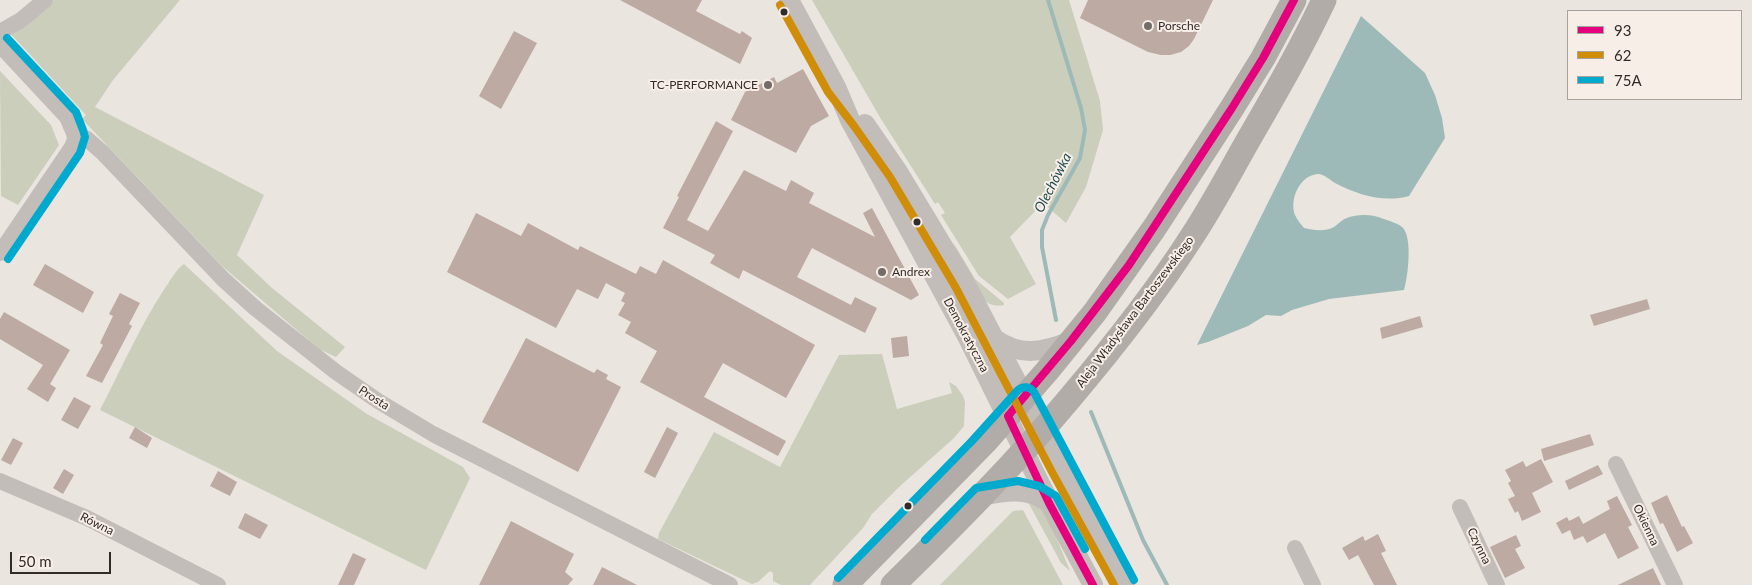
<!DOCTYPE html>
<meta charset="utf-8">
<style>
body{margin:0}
#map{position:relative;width:1752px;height:585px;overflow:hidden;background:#eae5df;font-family:Lato,sans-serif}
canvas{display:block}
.legend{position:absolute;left:1567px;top:10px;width:175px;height:90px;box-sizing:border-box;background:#f7efe7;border:1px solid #a9a19b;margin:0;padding:6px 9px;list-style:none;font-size:15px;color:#332b28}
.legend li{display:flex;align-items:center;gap:10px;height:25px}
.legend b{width:25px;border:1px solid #a9a19b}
.scale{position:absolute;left:10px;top:552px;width:101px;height:22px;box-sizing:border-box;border:2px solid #332b28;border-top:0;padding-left:6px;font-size:15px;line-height:18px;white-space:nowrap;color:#332b28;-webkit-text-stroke:4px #f7efe7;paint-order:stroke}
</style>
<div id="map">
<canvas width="1752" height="585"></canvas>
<ul class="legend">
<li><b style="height:6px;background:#e5007d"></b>93</li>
<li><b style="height:6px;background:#d08d08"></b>62</li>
<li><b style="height:6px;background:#00a9ce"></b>75A</li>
</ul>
<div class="scale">50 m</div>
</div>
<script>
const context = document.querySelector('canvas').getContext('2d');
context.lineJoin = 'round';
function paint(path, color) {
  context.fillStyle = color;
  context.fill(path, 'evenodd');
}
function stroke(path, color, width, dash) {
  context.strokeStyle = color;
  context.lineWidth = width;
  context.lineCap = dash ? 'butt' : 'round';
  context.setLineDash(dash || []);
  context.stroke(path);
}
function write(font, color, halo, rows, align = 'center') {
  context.font = font + ' Lato,sans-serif';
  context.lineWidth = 4;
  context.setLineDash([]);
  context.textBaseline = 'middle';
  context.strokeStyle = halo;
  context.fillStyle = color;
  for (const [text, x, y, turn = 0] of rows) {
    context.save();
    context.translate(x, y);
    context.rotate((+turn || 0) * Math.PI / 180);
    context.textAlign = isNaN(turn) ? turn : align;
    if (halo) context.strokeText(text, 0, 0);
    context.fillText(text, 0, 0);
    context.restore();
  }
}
const green = new Path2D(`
 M54 0H180L113 80 95 107 264 195 237 255 272 288 345 347 336 357 319 349 222 266 82 119 86 115 10 33Z
 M812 0H1069L1100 101 1103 130 1086 187 1066 223 1043 203 1010 237 1036 284 1008 299 979 276 941 215 945 213 938 202 935 204 881 119Z
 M0 71 51 125 59 145 18 205 1 196Z
 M953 242 975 279 1004 303V305C999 306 993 306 988 303 972 293 961 259 953 242Z
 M184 264 277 351 367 414 463 467 470 478 426 570 100 410C121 369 140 326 165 288 171 280 176 269 184 264Z
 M882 354 897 409 952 393 949 382 956 386 963 396 965 402 964 426 954 438 899 487 872 514 863 528 810 585H781L773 581V573L770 571 758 582 752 584 658 539 659 533 714 432 780 467 839 355Z
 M1028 502 1040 506 1053 529 1070 571 1061 563Z
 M1023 510 1063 585H940L1013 511Z`);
const water = new Path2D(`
 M1361 16 1425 73 1435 95 1442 118 1445 138 1409 196C1384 203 1358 195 1335 183 1330 180 1324 174 1318 174 1300 175 1289 199 1295 215 1297 220 1301 224 1304 228 1313 230 1325 232 1334 227 1342 221 1343 218 1354 216 1365 214 1374 215 1384 219 1389 221 1397 223 1402 227 1413 236 1408 277 1404 290L1329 299 1292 310 1281 316 1266 315 1248 326 1208 342 1197 345Z`);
const stream = new Path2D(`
 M1048 0 1081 108 1085 130 1080 158 1048 215 1042 230V247L1056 320
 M1091 412 1143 540 1167 585`);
const building = new Path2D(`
 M620 0H702L696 11 740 34 742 31 752 38 740 64Z
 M1088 0H1213L1194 39 1189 46 1181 52 1170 55H1161L1148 52 1080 18Z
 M514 31 537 43 501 109 479 96Z
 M803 69 829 116 811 126 796 153 731 120 745 92 774 77 777 83Z
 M716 121 733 131 687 220 708 231 744 170 786 191 791 180 814 193 809 203 875 237 863 213 872 208 919 295 911 300 812 248 797 277 851 305 855 297 877 308 865 333 743 270 739 279 710 263 715 255 663 228 679 197 677 196Z
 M476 213 521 236 528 223 578 250 580 246 636 274 640 266 656 274 663 260 815 345 786 398 723 363 704 397 786 441 778 456 640 382 657 351 625 333 631 322 618 315 625 303 621 301 625 293 606 283 598 299 577 289 556 328 447 272Z
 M45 264 94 292 83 313 33 285Z
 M120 293 140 303 129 324 132 326 102 383 86 376 103 345 100 343 113 316 109 314Z
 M1647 299 1650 309 1594 326 1590 315Z
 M4 312 70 350 50 384 56 388 48 402 27 389 43 365 0 339V319Z
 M1420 316 1423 327 1382 339 1380 328Z
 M907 336 909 356 893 358 891 338Z
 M526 338 594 373 597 369 608 375 606 379 621 387 578 472 482 422Z
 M74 397 91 406 78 429 61 420Z
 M135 427 152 438 147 448 129 438Z
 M667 427 678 433 655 478 644 472Z
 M1590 434 1594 445 1544 461 1541 449Z
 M13 438 23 443 11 465 1 460Z
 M1541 459 1553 482 1532 493 1541 512 1522 521 1518 511 1515 513 1508 499 1515 496 1508 483 1511 481 1505 470 1523 461 1526 467Z
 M1598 465 1603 474 1569 490 1565 481Z
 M64 469 74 475 63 494 53 488Z
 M218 471 237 482 230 496 210 486Z
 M1667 495 1682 527 1684 526 1693 543 1677 552 1663 523 1660 524 1651 503Z
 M1617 496 1632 525 1628 527 1639 548 1618 559 1605 533 1587 543 1583 536 1574 540 1570 530 1562 534 1556 523 1567 517 1569 521 1579 516 1583 524 1610 509 1607 501Z
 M245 513 268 525 260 539 238 528Z
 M511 521 574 554 565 572 573 579 568 585H479Z
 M1378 534 1386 551 1381 553 1397 585H1374L1358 555 1349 560 1342 548 1363 536 1365 541Z
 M1516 535 1521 546 1515 549 1525 568 1505 578 1490 547Z
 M353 553 366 559 354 585H338Z
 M602 567 637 585H593Z
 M1653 568 1661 585H1618Z`);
const minor = new Path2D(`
 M0 32 21 20 45 0
 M0 45 67 117 74 133 75 139 72 147 0 253
 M74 133 87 139 103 153 223 279 255 308 336 372 378 401 433 434 730 585
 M1616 464 1675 585
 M0 481 87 518 218 585
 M1460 507 1497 585
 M1295 548 1313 585`);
const tertiary = new Path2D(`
 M789 0 836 87 850 120 967 336 1056 516 1093 585
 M865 124 898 172 965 283 1061 467 1125 585
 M995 339C1020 357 1044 352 1071 341
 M982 496C1006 491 1028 487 1049 503`);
const primary = new Path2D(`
 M845 585 986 441 1047 371 1095 312 1155 227 1232 108 1263 58 1294 0
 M893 585C954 525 1015 464 1070 398 1113 347 1155 294 1191 238 1213 205 1231 170 1250 137 1276 92 1302 47 1324 0`);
const bus1 = new Path2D(`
 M1093 585 1049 503 1008 416 1071 341 1129 265 1232 108 1263 58 1294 0`);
const bus2 = new Path2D(`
 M780 5 828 92 854 126 890 177 956 288 1052 472 1114 585`);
const bus3 = new Path2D(`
 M7 38 76 112 83 130 85 137 80 153 8 259
 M925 540 976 488 1018 481 1039 486 1056 496 1085 549
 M838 578 972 441 1018 390C1023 386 1029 386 1034 392L1134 580`);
const markers = [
 [784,12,4.5,"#332b28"],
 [1148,26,5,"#736c68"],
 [768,85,5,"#736c68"],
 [917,222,4.5,"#332b28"],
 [882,272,5,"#736c68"],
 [908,506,4.5,"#332b28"]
];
const poiNames = [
 ["Porsche",1158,26],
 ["TC-PERFORMANCE",758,85,"right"],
 ["Andrex",892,272]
];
const streetNames = [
 ["Aleja Władysława Bartoszewskiego",1135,312,-53],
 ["Demokratyczna",966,335,62],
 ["Prosta",374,398,33],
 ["Równa",97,524,26],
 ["Okienna",1646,525,64],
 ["Czynna",1479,546,64]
];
const waterNames = [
 ["Olechówka",1053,183,-63]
];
paint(green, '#cbcebb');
paint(water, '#9ebab8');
stroke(stream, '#9ebab8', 4);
paint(building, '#bcaaa3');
stroke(minor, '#c3bdb9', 16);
stroke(tertiary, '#c3bdb9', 20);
stroke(primary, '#b1aca8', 25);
stroke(bus1, '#e5007d', 8);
stroke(bus2, '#d08d08', 8);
stroke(bus3, '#00a9ce', 8);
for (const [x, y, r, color] of markers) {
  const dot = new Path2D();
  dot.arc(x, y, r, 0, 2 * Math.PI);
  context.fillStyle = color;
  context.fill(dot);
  stroke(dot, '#f7efe7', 2);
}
write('12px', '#332b28', '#f7efe7', poiNames, 'left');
write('12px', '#332b28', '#f7efe7', streetNames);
write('italic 14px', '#224e50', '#f7efe7', waterNames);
</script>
